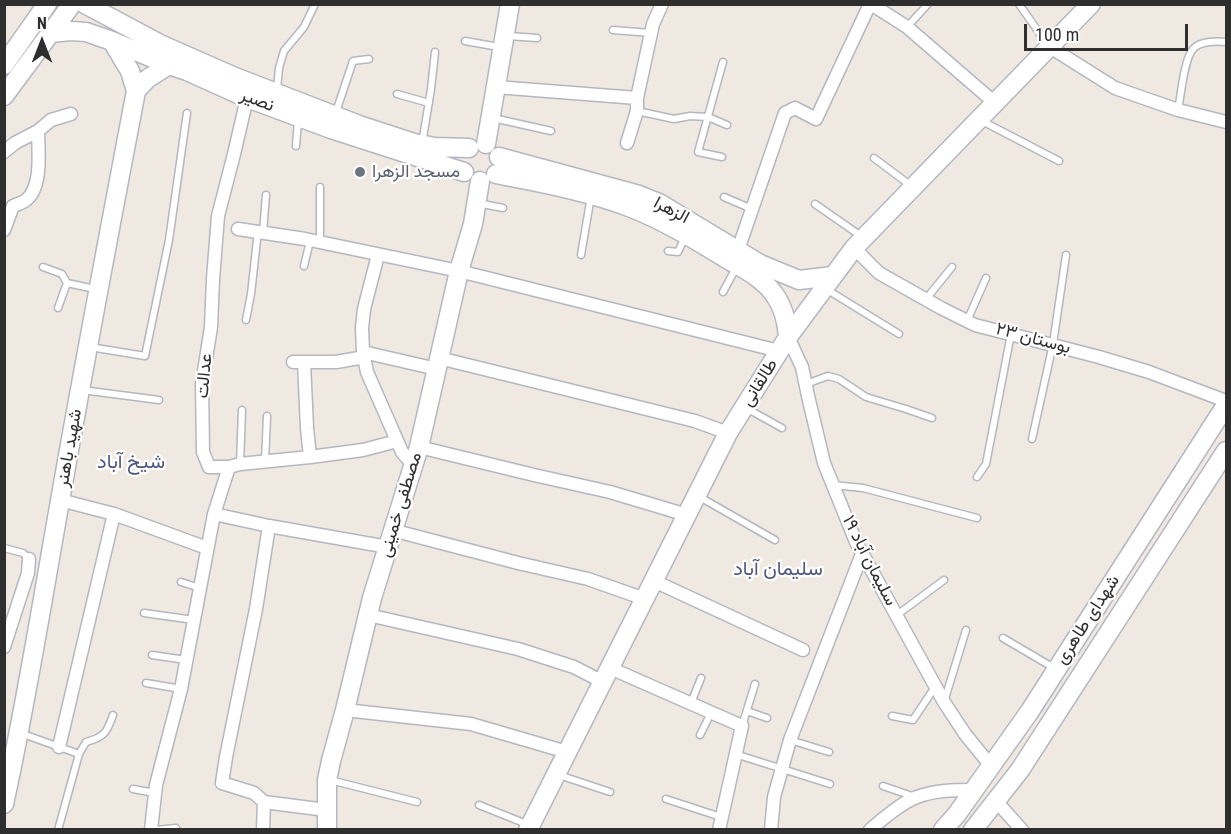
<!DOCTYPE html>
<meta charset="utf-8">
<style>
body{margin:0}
#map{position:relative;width:1231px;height:834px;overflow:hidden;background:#efe9e1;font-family:"Roboto Condensed",sans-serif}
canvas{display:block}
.frame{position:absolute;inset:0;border:6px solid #2e2e2e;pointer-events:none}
.north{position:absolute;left:12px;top:12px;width:60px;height:60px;-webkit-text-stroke:4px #fff;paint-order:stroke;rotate:0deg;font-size:16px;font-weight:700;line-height:24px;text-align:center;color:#2e2e2e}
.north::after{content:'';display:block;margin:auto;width:21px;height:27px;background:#2e2e2e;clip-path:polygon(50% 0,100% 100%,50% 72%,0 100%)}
.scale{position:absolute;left:1024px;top:24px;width:164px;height:27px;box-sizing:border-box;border:3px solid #2e2e2e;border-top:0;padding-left:8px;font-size:18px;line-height:21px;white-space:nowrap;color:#2e2e2e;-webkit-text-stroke:4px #fff;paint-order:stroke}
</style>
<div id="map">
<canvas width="1231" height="834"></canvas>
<div class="frame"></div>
<div class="north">N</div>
<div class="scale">100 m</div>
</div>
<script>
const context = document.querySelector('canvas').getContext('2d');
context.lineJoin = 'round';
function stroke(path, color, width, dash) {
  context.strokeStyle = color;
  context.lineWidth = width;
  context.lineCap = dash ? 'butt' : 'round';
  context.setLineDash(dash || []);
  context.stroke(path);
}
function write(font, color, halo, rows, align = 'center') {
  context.font = font + ' "Roboto Condensed",Vazirmatn,sans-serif';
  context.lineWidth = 4.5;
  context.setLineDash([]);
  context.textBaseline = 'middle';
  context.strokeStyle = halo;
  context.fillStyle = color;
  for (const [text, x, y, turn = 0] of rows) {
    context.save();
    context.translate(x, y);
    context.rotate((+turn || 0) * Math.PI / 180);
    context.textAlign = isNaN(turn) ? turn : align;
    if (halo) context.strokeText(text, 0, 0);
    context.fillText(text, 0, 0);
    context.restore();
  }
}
const lane = new Path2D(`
 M1019 4 1047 44
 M907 27 928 4
 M613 30 651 33
 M508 36 537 38
 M465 41 499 47
 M277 89 279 68 284 51 304 27 315 4
 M397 94 429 103
 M1178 110C1181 96 1184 57 1194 48 1201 41 1217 41 1226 42
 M637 111 674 119 690 116 708 117 727 125
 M335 115 353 61 369 59
 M493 118 551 131
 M982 121 1059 161
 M422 144 431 89 435 52
 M296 146 298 120
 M722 157 698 152 723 62
 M874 158 910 185
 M724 197 752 209
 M477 203 503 208
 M815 204 861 236
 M263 232 266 195
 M320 242V187
 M668 251 678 252 685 237
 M581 255 591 196
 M304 266 310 241
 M43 267 62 274 67 283 95 289
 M826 289 899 334
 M723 292 737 266
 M926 299 952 267
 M58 308 67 283
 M246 320 251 294 258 231
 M967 321 986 278
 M90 347 145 356 169 240 187 113
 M806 384 828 376 839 379 866 397 906 409 932 418
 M82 390 159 400
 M746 408 782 428
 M1032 439 1053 344 1066 255
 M265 462 267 416
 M240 464 242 410
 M977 477 986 464 1011 334
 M833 485 863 488 977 518
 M698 496 775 540
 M4 548 23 553 29 559
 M181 582 200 588
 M144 613 194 620
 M897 615 944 580
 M1003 638 1054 668
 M152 655 186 660
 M146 683 181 689
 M944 702 966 630
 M691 703 701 678
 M747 711 767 718
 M892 716 913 720 935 687
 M742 726 755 684
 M20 733 79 754
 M700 735 711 713
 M790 740 829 752
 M735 754 830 784
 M559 775 610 792
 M330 780 417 802
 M883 786 915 797
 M133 789 155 793
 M666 799 721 817
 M479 805 529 825
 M58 830 79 754 86 742C105 737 107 732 113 715
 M156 830 176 828`);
const street = new Path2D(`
 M871 4 907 27 995 103
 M1050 47 1115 88 1178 110 1226 122
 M496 87 637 98
 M247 98 234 154 218 216 213 279 211 327 202 384 203 452 209 467H229L240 464 310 457 363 450 397 441
 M627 143 637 111V98L653 24 662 4
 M4 152 15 143 38 131 51 120 71 114
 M238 229 305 239 459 271 779 351
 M4 230 13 206C17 204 23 203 26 200 43 187 38 149 38 131
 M854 248 879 273 941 308 975 325 1099 357 1149 372 1226 401
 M738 250 785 113 795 108 816 119 870 4
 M378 255 364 309 362 328 363 352 367 372 402 452 413 465
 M788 337 802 367 808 396 824 463 856 542 944 702 965 734 991 766
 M363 352 437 369
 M439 358 695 421 728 433
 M293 362H336L365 357
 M304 362 307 428 310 457
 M419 447 534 475 610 492 687 515
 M60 500 114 514 207 548
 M214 514 269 526 388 547
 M392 530 518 563 588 579 645 599
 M654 581 803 650
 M368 615 518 649 574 667 603 682
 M4 647 28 573 29 559
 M610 668 742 726 719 830
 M345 710 471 724 567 752
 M59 747 114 514
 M996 801 1022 830
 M264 802 326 810
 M151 830 156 785 181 689 214 514 229 467
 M263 830 264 802 254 793 222 783 226 757 256 609 269 526
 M771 830 774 797 790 740 862 554
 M870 830C881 820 904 801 917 797 935 790 955 790 974 790`);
const secondary = new Path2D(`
 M85 4 160 44 235 77 359 125 414 143 435 147 469 148
 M51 33 71 31 86 32 112 41 169 65 187 71 247 98 331 129 464 172
 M112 41 130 71 136 91
 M4 65 47 4
 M4 96 72 4
 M486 144 510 4
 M499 157 639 195 659 203 760 264 777 271 799 280 833 276
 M496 174C540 183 587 191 629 207 663 220 696 240 727 259 742 268 763 278 774 294 783 306 787 322 788 337
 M4 804C26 704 42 602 60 501 84 364 110 228 136 91L147 79 169 65
 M327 830V780L331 761 345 710 372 598 419 447 459 271 473 224 480 181
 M528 830 728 433 788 337 854 248 1091 4
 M943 830 957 814 1030 711 1226 405
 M973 830 1020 770 1226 451`);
const markers = [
 [360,172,6,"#6b7280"]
];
const streetNames = [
 ["نصیر",257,101,21],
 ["الزهرا",671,211,28],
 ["بوستان ۲۳",1033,339,15],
 ["عدالت",205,376,-85],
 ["طالقانی",760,383,-58],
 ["شهید باهنر",70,448,-80],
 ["مصطفی خمینی",401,505,-73],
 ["سلیمان آباد ۱۹",869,561,63],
 ["شهدای طاهری",1088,620,-57]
];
const worshipNames = [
 ["مسجد الزهرا",372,172]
];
const neighbourhoodNames = [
 ["شیخ آباد",131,463],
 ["سلیمان آباد",778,570]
];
stroke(lane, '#b4b7c1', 9);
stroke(street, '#b4b7c1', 15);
stroke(secondary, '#b4b7c1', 21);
stroke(lane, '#fff', 6);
stroke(street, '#fff', 12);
stroke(secondary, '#fff', 18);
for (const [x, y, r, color] of markers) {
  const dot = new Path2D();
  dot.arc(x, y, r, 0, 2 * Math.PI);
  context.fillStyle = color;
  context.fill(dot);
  stroke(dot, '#fff', 2);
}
write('18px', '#2e2e2e', '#fff', streetNames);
write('18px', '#5b616d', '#fff', worshipNames, 'left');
write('20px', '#4d5680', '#fff', neighbourhoodNames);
</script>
